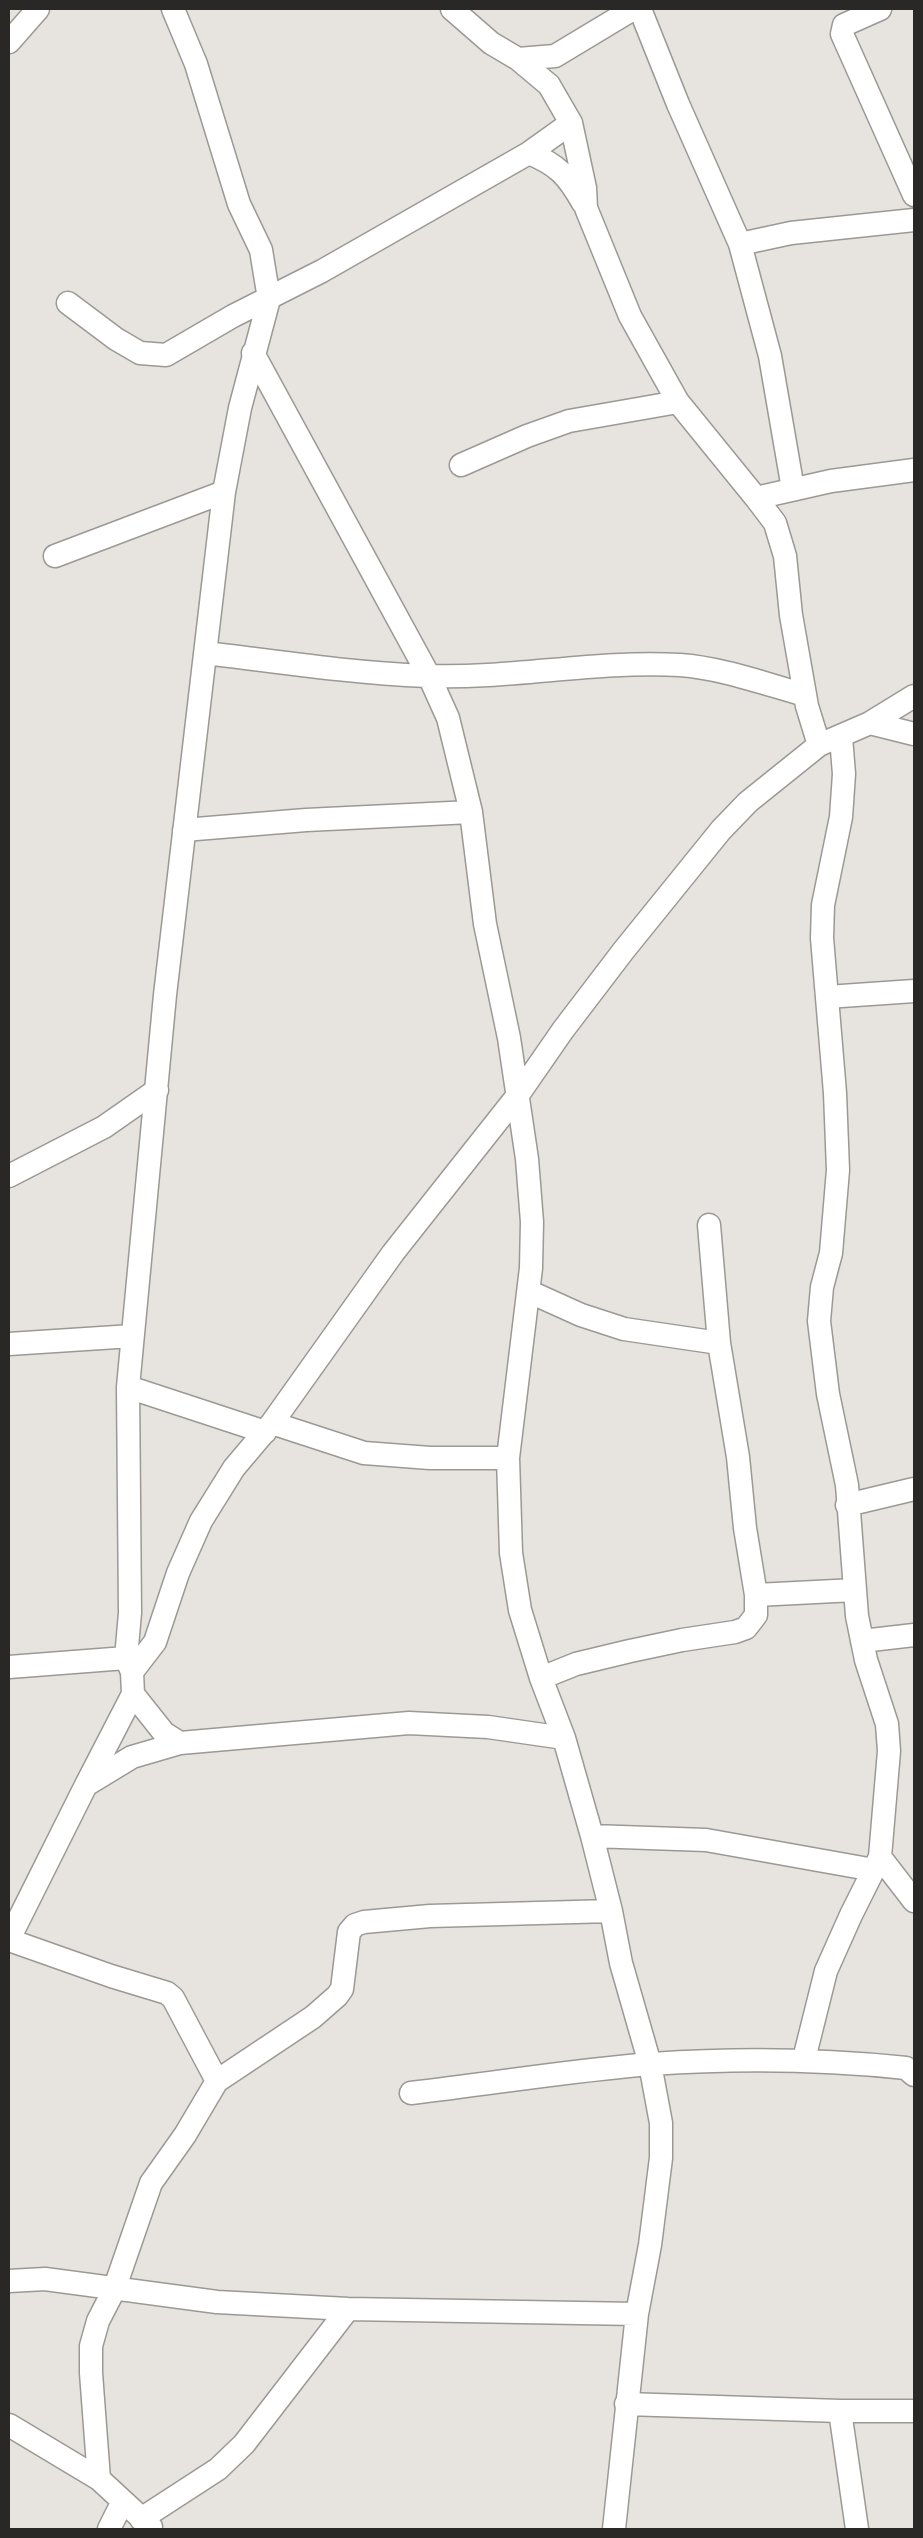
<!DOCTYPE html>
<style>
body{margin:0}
#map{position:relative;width:923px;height:2538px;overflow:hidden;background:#e7e4df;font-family:"Public Sans",sans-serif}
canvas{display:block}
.frame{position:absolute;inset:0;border:10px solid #292826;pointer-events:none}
</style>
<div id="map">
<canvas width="923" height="2538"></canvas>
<div class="frame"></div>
</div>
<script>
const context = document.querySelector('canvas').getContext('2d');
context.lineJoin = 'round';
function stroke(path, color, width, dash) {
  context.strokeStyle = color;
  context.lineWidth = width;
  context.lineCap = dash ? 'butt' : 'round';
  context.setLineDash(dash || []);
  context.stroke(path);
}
const street = new Path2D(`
 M452 9 491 43 518 59 549 85 571 123 585 188 586 208 630 316 678 402 756 498 775 523 785 556 791 615 807 706 819 745
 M640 9 678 104 740 244 770 356 793 489
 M880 9 844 25 842 34 914 195
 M9 42 38 9
 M518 59 555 56 633 9
 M529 153C558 165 568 176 583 203
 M740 244 791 233 914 220
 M68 303 116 339 140 353 166 355 233 316 322 271 529 153 571 123
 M253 353 429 676 448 718 471 812 485 924 509 1038 527 1159 532 1222 531 1268 508 1458 511 1553 520 1610 541 1678 564 1738 592 1836 611 1911 621 1963 650 2064 661 2123V2158L650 2245 637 2314 614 2529
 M461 465 527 436 569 421 678 402
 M756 498 831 481 914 470
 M55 556 224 492
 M206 653C279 662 353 673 427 676 512 679 596 660 680 665 722 668 765 684 805 695
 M870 723 914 734
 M184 830 306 820 471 812
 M827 997 914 991
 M9 1176 104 1127 157 1090
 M530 1292 581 1315 624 1329 719 1343
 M9 1344 132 1336
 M128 1387 265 1432
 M272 1423 364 1453 430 1458H508
 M847 1505 914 1489
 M756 1595 855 1590
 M862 1641 914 1635
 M9 1667 126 1658
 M132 1672 155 1642 178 1573 201 1521 234 1468 272 1423 393 1253 518 1095 563 1030 624 950 721 830 748 802 819 745 870 723 914 696
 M541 1678 576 1664 630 1651 682 1640 735 1632 746 1628 756 1615V1595L745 1528 738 1457 719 1343 709 1225
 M133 1694 164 1733 180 1743
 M86 1785 133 1694 132 1672 126 1658 130 1613 128 1387 165 995 224 492 240 408 269 299 261 250 239 204 196 64 173 9
 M592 1836 706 1840 874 1870
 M880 1857 914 1901
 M9 1939 86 1785 132 1757 180 1743 409 1723 488 1727 564 1738
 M9 1940 111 1976 167 1993 173 1998 217 2081
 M804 2059 826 1971 851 1915 880 1857 889 1751 887 1724 866 1660 857 1616 847 1485 828 1394 819 1321 822 1287 831 1253 838 1170 835 1093 822 938 823 905 841 817 844 774 841 737
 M411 2093C491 2084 572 2070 652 2064 738 2058 821 2059 906 2068L914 2075
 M9 2281 45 2279 217 2302 348 2309 637 2314
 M626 2404 840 2411H914
 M840 2411 857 2529
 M9 2425 99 2479 151 2527
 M99 2479 91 2373V2346L98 2321 114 2290 151 2183 185 2135 217 2081 313 2017 337 1996 342 1989 349 1932 355 1925 364 1922 430 1916 611 1911
 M141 2519 218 2469 244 2444 348 2309
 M109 2529 122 2503`);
stroke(street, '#9c9995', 25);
stroke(street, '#fff', 22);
</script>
